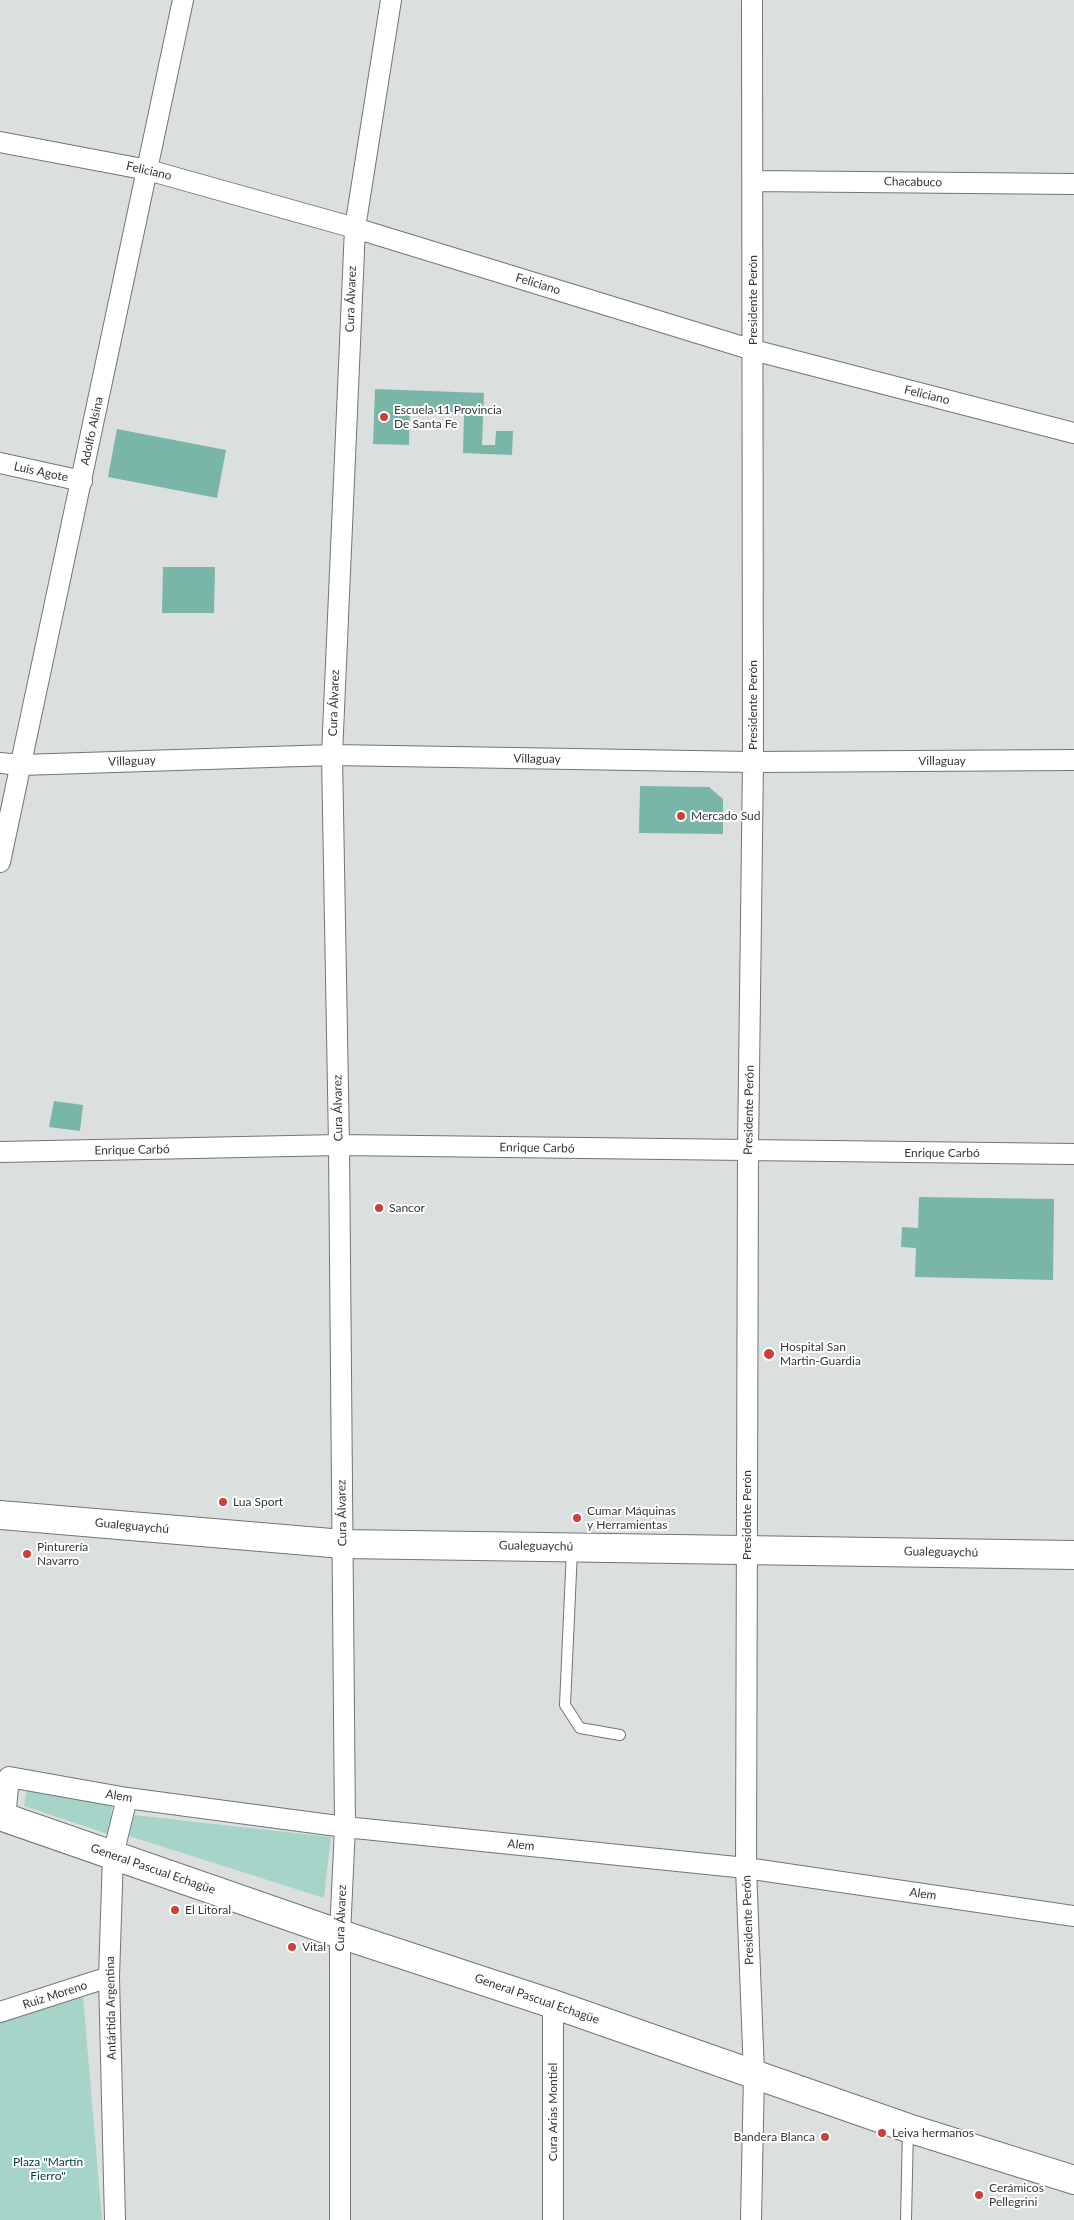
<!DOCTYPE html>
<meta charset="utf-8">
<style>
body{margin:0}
canvas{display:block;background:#dbe0df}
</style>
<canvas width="1074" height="2220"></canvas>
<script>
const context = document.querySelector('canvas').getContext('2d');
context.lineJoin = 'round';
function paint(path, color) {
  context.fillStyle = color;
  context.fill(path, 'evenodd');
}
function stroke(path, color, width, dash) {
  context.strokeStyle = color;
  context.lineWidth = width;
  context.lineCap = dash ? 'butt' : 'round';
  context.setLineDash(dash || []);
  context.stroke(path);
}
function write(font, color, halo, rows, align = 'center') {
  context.font = font + ' Lato,sans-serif';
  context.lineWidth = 4;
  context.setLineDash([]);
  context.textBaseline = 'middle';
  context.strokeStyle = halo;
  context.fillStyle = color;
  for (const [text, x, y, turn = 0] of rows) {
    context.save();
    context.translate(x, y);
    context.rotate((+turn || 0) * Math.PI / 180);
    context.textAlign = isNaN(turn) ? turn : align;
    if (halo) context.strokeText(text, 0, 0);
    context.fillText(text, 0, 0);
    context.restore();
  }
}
const green = new Path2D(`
 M28 1783 112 1796 111 1835 24 1806Z
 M134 1815 331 1837 324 1898 129 1836Z
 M83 1997 102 2220H0V2023Z`);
const building = new Path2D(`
 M375 389 484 393 482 445H495L496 431H513L512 455 463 453 464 413 410 411 409 445 373 444Z
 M117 429 226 450 217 498 108 477Z
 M163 567H215L214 613H162Z
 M640 786 709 787 723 799V834L639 833Z
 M54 1101 83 1105 80 1131 49 1127Z
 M919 1197 1054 1199 1053 1280 915 1277 916 1248 901 1247 902 1227 918 1228Z`);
const lane = new Path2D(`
 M572 1550 565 1705 580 1728 620 1735
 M906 2220 908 2129`);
const street = new Path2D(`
 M0 142 148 170 355 228 753 350 1074 433
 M753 181 1074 184
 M0 463 82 481
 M0 763 21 765 332 755 753 762 1074 760
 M0 862 183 0
 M0 1152 339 1145 1074 1154
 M5 1818 9 1777 127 1798 345 1827 746 1868 1074 1916
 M553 2004V2220
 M0 2012 109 1977
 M115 2220 109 1977 113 1855 127 1798
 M340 2220V1934L345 1827 339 1145 332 755 355 228 391 0
 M751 2220 754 2074 746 1868 748 1151 753 762 752 0`);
const secondary = new Path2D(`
 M0 1515 343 1544 1074 1555
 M0 1816 340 1934 553 2004 908 2128 1074 2180`);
const markers = [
 [384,417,5,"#ce4037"],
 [681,816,5,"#ce4037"],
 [379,1208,5,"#ce4037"],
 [769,1354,6,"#ce4037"],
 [223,1502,5,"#ce4037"],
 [577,1518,5,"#ce4037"],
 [27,1554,5,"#ce4037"],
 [175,1910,5,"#ce4037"],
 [292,1947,5,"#ce4037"],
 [882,2133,5,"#ce4037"],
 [825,2137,5,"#ce4037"],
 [979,2195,5,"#ce4037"]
];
const streetNames = [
 ["Feliciano",149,171,13],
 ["Chacabuco",913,182,1],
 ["Feliciano",538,284,17],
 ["Cura Álvarez",351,299,-88],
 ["Presidente Perón",753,300,-90],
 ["Feliciano",927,395,14],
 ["Adolfo Alsina",92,431,-78],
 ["Luis Agote",41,472,12],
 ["Cura Álvarez",334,703,-88],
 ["Presidente Perón",753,705,-90],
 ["Villaguay",537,759,1],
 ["Villaguay",132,761,-2],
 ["Villaguay",942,761],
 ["Cura Álvarez",338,1108,-91],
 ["Presidente Perón",749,1110,-89],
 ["Enrique Carbó",537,1148,1],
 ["Enrique Carbó",132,1150,-1],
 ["Enrique Carbó",942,1153],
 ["Cura Álvarez",342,1513,-91],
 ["Presidente Perón",747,1515,-90],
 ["Gualeguaychú",132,1526,5],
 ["Gualeguaychú",536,1546,1],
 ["Gualeguaychú",941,1552,1],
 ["Alem",119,1796,9],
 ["Alem",521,1845,6],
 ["General Pascual Echagüe",153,1869,19],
 ["Alem",923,1894,8],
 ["Cura Álvarez",341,1918,-88],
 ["Presidente Perón",748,1920,-92],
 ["Ruiz Moreno",55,1995,-18],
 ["General Pascual Echagüe",537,1999,19],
 ["Antártida Argentina",111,2008,-91],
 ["Cura Arias Montiel",553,2112,-90]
];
const poiNames = [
 ["Escuela 11 Provincia",394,410],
 ["De Santa Fe",394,424],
 ["Mercado Sud",691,816],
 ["Sancor",389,1208],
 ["Hospital San",780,1347],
 ["Martin-Guardia",780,1361],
 ["Lua Sport",233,1502],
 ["Cumar Máquinas",587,1511],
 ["y Herramientas",587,1525],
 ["Pinturería",37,1547],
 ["Navarro",37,1561],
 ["El Litoral",185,1910],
 ["Vital",302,1947],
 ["Leiva hermanos",892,2133],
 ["Bandera Blanca",815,2137,"right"],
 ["Cerámicos",989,2188],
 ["Pellegrini",989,2202]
];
const parkNames = [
 ["Plaza \"Martín",48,2162],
 ["Fierro\"",48,2176]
];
paint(green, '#a7d4c8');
paint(building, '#79b6a8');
stroke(lane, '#717574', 12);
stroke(street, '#717574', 22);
stroke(secondary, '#717574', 30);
stroke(lane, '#fff', 10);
stroke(street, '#fff', 20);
stroke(secondary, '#fff', 28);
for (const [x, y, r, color] of markers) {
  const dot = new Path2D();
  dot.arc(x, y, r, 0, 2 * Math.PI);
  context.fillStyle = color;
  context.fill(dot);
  stroke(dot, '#fff', 2);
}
write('12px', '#353736', '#fff', streetNames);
write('12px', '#353736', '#fff', poiNames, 'left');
write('12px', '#084137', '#fff', parkNames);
</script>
